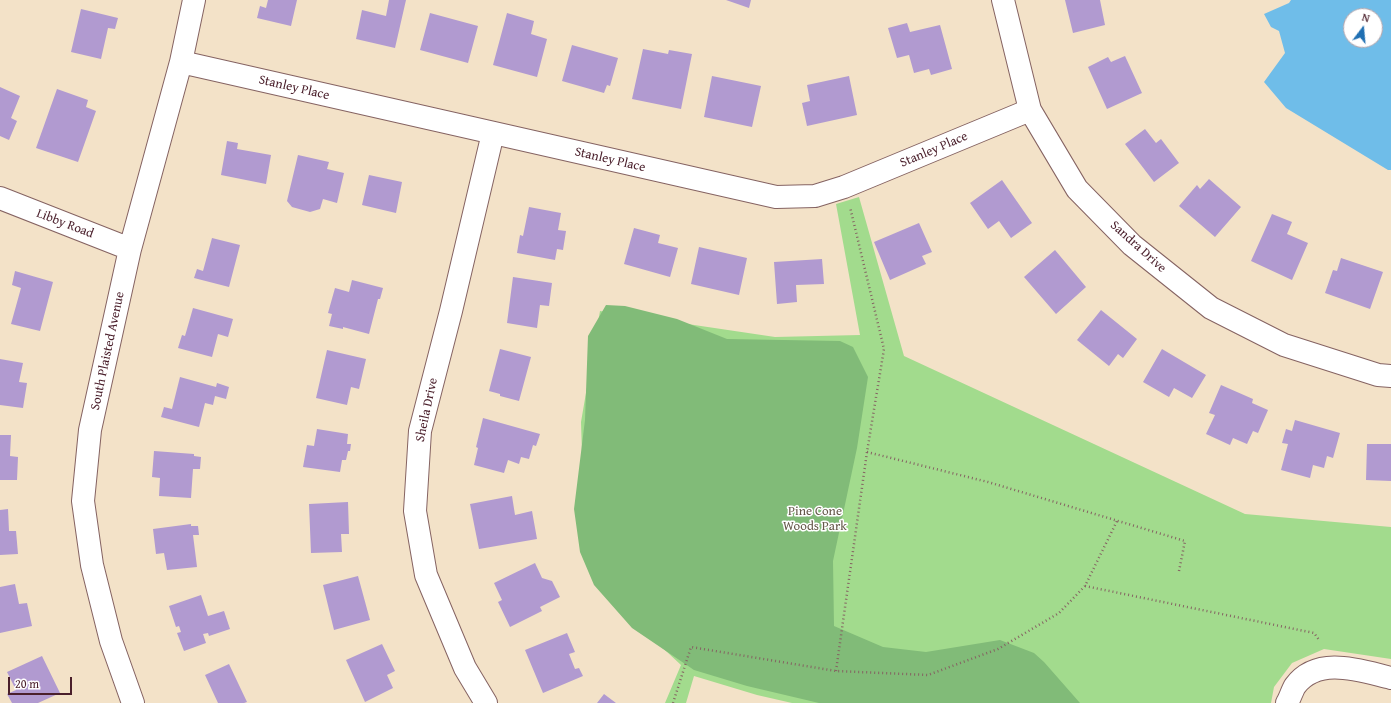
<!DOCTYPE html>
<style>
body{margin:0}
#map{position:relative;width:1391px;height:703px;overflow:hidden;background:#f3e2c8;font-family:"Gentium Book Plus",serif}
canvas{display:block}
.north{position:absolute;left:1343px;top:8px;width:40px;height:40px;box-sizing:border-box;background:#fff;border:1px solid #b7a5aa;border-radius:50%;rotate:16deg;font-size:11px;font-weight:700;line-height:16px;text-align:center;color:#4a1f2b}
.north::after{content:'';display:block;margin:auto;width:14px;height:18px;background:#1f6fb2;clip-path:polygon(50% 0,100% 100%,50% 72%,0 100%)}
.scale{position:absolute;left:8px;top:677px;width:64px;height:18px;box-sizing:border-box;border:2px solid #4a1f2b;border-top:0;padding-left:5px;font-size:12px;line-height:14px;white-space:nowrap;color:#4a1f2b;-webkit-text-stroke:3px #fff;paint-order:stroke}
</style>
<div id="map">
<canvas width="1391" height="703"></canvas>
<div class="north">N</div>
<div class="scale">20 m</div>
</div>
<script>
const context = document.querySelector('canvas').getContext('2d');
context.lineJoin = 'round';
function paint(path, color) {
  context.fillStyle = color;
  context.fill(path, 'evenodd');
}
function stroke(path, color, width, dash) {
  context.strokeStyle = color;
  context.lineWidth = width;
  context.lineCap = dash ? 'butt' : 'round';
  context.setLineDash(dash || []);
  context.stroke(path);
}
function write(font, color, halo, rows, align = 'center') {
  context.font = font + ' "Gentium Book Plus",serif';
  context.lineWidth = 3;
  context.setLineDash([]);
  context.textBaseline = 'middle';
  context.strokeStyle = halo;
  context.fillStyle = color;
  for (const [text, x, y, turn = 0] of rows) {
    context.save();
    context.translate(x, y);
    context.rotate((+turn || 0) * Math.PI / 180);
    context.textAlign = isNaN(turn) ? turn : align;
    if (halo) context.strokeText(text, 0, 0);
    context.fillText(text, 0, 0);
    context.restore();
  }
}
const green = new Path2D(`
 M859 197 904 356 1245 514 1391 527V659L1324 649 1292 663 1274 687 1271 703H792L757 695 694 676 686 703H665L681 665 608 597 583 484 581 422 600 311 775 337 860 335 836 204Z`);
const forest = new Path2D(`
 M606 305 625 306 677 319 727 339 840 341 853 347 868 377 857 448 833 561 834 626 883 647 926 652 1000 640 1034 653 1044 662 1080 703H819L747 686 694 670 632 628 594 585 580 552 574 509 585 420 588 336Z`);
const water = new Path2D(`
 M1291 0H1391V170H1388L1286 108 1264 82 1285 53 1279 31 1271 27 1264 14 1289 3ZM1351 16H1375V40H1351Z`);
const building = new Path2D(`
 M268 0H297L291 26 257 18 260 6 266 8Z
 M389 0H406L395 48 356 39 362 10 386 16Z
 M726 0H751L749 8Z
 M1065 0H1100L1105 25 1073 33Z
 M81 9 118 18 115 29 108 28 101 59 71 52Z
 M430 13 478 26 468 63 420 50Z
 M507 13 534 21 531 34 547 39 537 77 493 65Z
 M907 23 910 32 940 25 952 69 931 75 929 69 914 73 909 55 897 58 888 28Z
 M572 45 618 58 610 86 607 85 604 93 562 81Z
 M643 49 668 54 669 50 692 54 681 109 632 99Z
 M1125 56 1142 93 1107 109 1088 67 1108 57 1111 62Z
 M712 76 761 86 752 127 704 117Z
 M849 76 857 115 807 126 802 103 810 101 807 85Z
 M0 87 20 96 11 118 17 121 9 140 0 136Z
 M57 89 88 100 86 107 96 111 78 162 36 148Z
 M1145 129 1156 143 1161 139 1179 163 1154 182 1125 144Z
 M227 141 238 143 237 149 271 155 266 184 221 175Z
 M298 155 329 162 327 169 344 173 337 203 323 199 320 209 310 212 292 207 287 201Z
 M369 175 402 182 396 213 362 205Z
 M1209 179 1241 207 1215 237 1179 206 1197 185 1200 189Z
 M1002 180 1032 223 1011 238 999 221 988 229 970 203Z
 M529 207 561 213 558 230 566 231 563 250 557 249 555 260 517 253 520 235 523 236Z
 M1272 214 1292 222 1287 234 1308 243 1292 280 1251 261Z
 M919 223 932 252 922 256 926 264 890 280 874 242Z
 M634 228 660 235 658 243 678 248 670 277 624 264Z
 M212 238 240 245 229 287 194 278 197 269 203 271Z
 M699 247 747 258 739 295 691 284Z
 M1055 250 1086 287 1056 314 1024 277Z
 M1341 258 1383 272 1370 309 1325 293 1333 270 1337 271Z
 M822 259 824 284 796 285 797 302 777 304 774 262Z
 M15 271 53 282 40 331 11 324 21 288 12 285Z
 M513 277 552 283 549 306 540 305 537 328 507 323Z
 M352 280 383 288 380 299H378L369 334 343 327V329L329 326 332 314 328 313 335 288 349 292Z
 M193 308 233 319 228 337 218 334 212 357 178 348 182 335 185 336Z
 M1101 310 1137 339 1123 358 1118 354 1109 366 1077 340Z
 M500 349 531 357 519 401 500 396V394L489 391Z
 M1162 349 1206 375 1192 398 1174 388 1169 397 1143 382Z
 M327 350 366 359 359 389 351 387 347 405 316 398Z
 M0 359 23 363 19 382 27 383 23 408 0 405Z
 M180 377 216 387 217 383 229 387 226 399 215 396 213 405 205 403 199 427 161 417 164 407 172 409Z
 M1221 385 1253 399 1252 403 1268 410 1258 433 1253 431 1247 444 1233 438 1230 445 1206 434 1215 415 1209 413Z
 M483 418 540 434 536 446 533 445 529 459 521 457 519 464 508 460 504 473 474 465 478 448 476 447Z
 M1295 420 1340 433 1333 458 1327 456 1324 468 1313 465 1310 478 1281 470 1288 444 1282 443 1286 429 1292 431Z
 M317 429 348 434 347 444H351L350 451H348L346 460H342L340 472 303 467 307 445 314 446Z
 M0 435H11L10 456 18 457 17 480H0Z
 M1367 444H1391V481L1366 480Z
 M154 451 194 454V456L201 457 200 469H193L191 498 159 496 160 478 152 477Z
 M512 496 515 515 532 511 537 539 479 549 470 504Z
 M348 502 349 534H341L342 552 311 553 309 504Z
 M8 509 9 531H16L18 554 0 555V510Z
 M191 524V526H198L199 535H193L197 567 167 570 164 553 156 554 153 529Z
 M535 563 542 578 552 581 560 597 540 607 542 611 510 627 498 602 502 600 494 583Z
 M358 576 370 620 334 630 323 585Z
 M15 584 19 604 27 603 32 626 0 633V587Z
 M201 595 208 616 224 611 230 629 209 636 208 633 203 634 206 643 184 651 177 633 181 632 179 626 176 627 169 606Z
 M567 633 575 652 569 654 575 669 579 668 583 676 543 693 525 650Z
 M382 644 395 671 387 675 393 688 365 702 346 660Z
 M42 656 60 693 38 703H12L7 694 16 690 7 672Z
 M229 664 247 702 244 703H218L205 675Z
 M604 694 616 703H597Z`);
const path = new Path2D(`
 M867 452 988 482 1185 541 1179 571
 M1085 586 1314 633 1319 640
 M836 671 867 452 884 349 850 207
 M673 703 691 647 836 671 928 675 998 649 1059 613 1085 586 1117 521`);
const minor = new Path2D(`
 M1003 0 1030 110 1077 189 1132 245 1211 308 1284 345 1378 375 1391 376
 M181 62 776 197 815 196 844 187 1030 110
 M0 198 130 249
 M133 703 111 641 92 565 83 501 90 430 130 249 181 62 194 0
 M486 703 465 668 426 575 415 511 420 431 451 311 493 133
 M1287 703C1290 698 1292 691 1295 686 1318 655 1361 671 1391 678`);
const streetNames = [
 ["Stanley Place",294,88,13],
 ["Stanley Place",934,150,-23],
 ["Stanley Place",610,160,13],
 ["Libby Road",65,224,21],
 ["Sandra Drive",1138,247,42],
 ["South Plaisted Avenue",108,351,-78],
 ["Sheila Drive",427,410,-78]
];
const parkNames = [
 ["Pine Cone",815,512],
 ["Woods Park",815,527]
];
paint(green, '#a2db8d');
paint(forest, '#81bb78');
paint(water, '#6fbde9');
paint(building, '#b19ad0');
stroke(minor, '#856362', 24);
stroke(path, '#856362', 2.5, [1, 3]);
stroke(minor, '#fff', 22);
write('13px', '#4a1f2b', '#fff', streetNames);
write('13px', '#645748', '#fff', parkNames);
</script>
